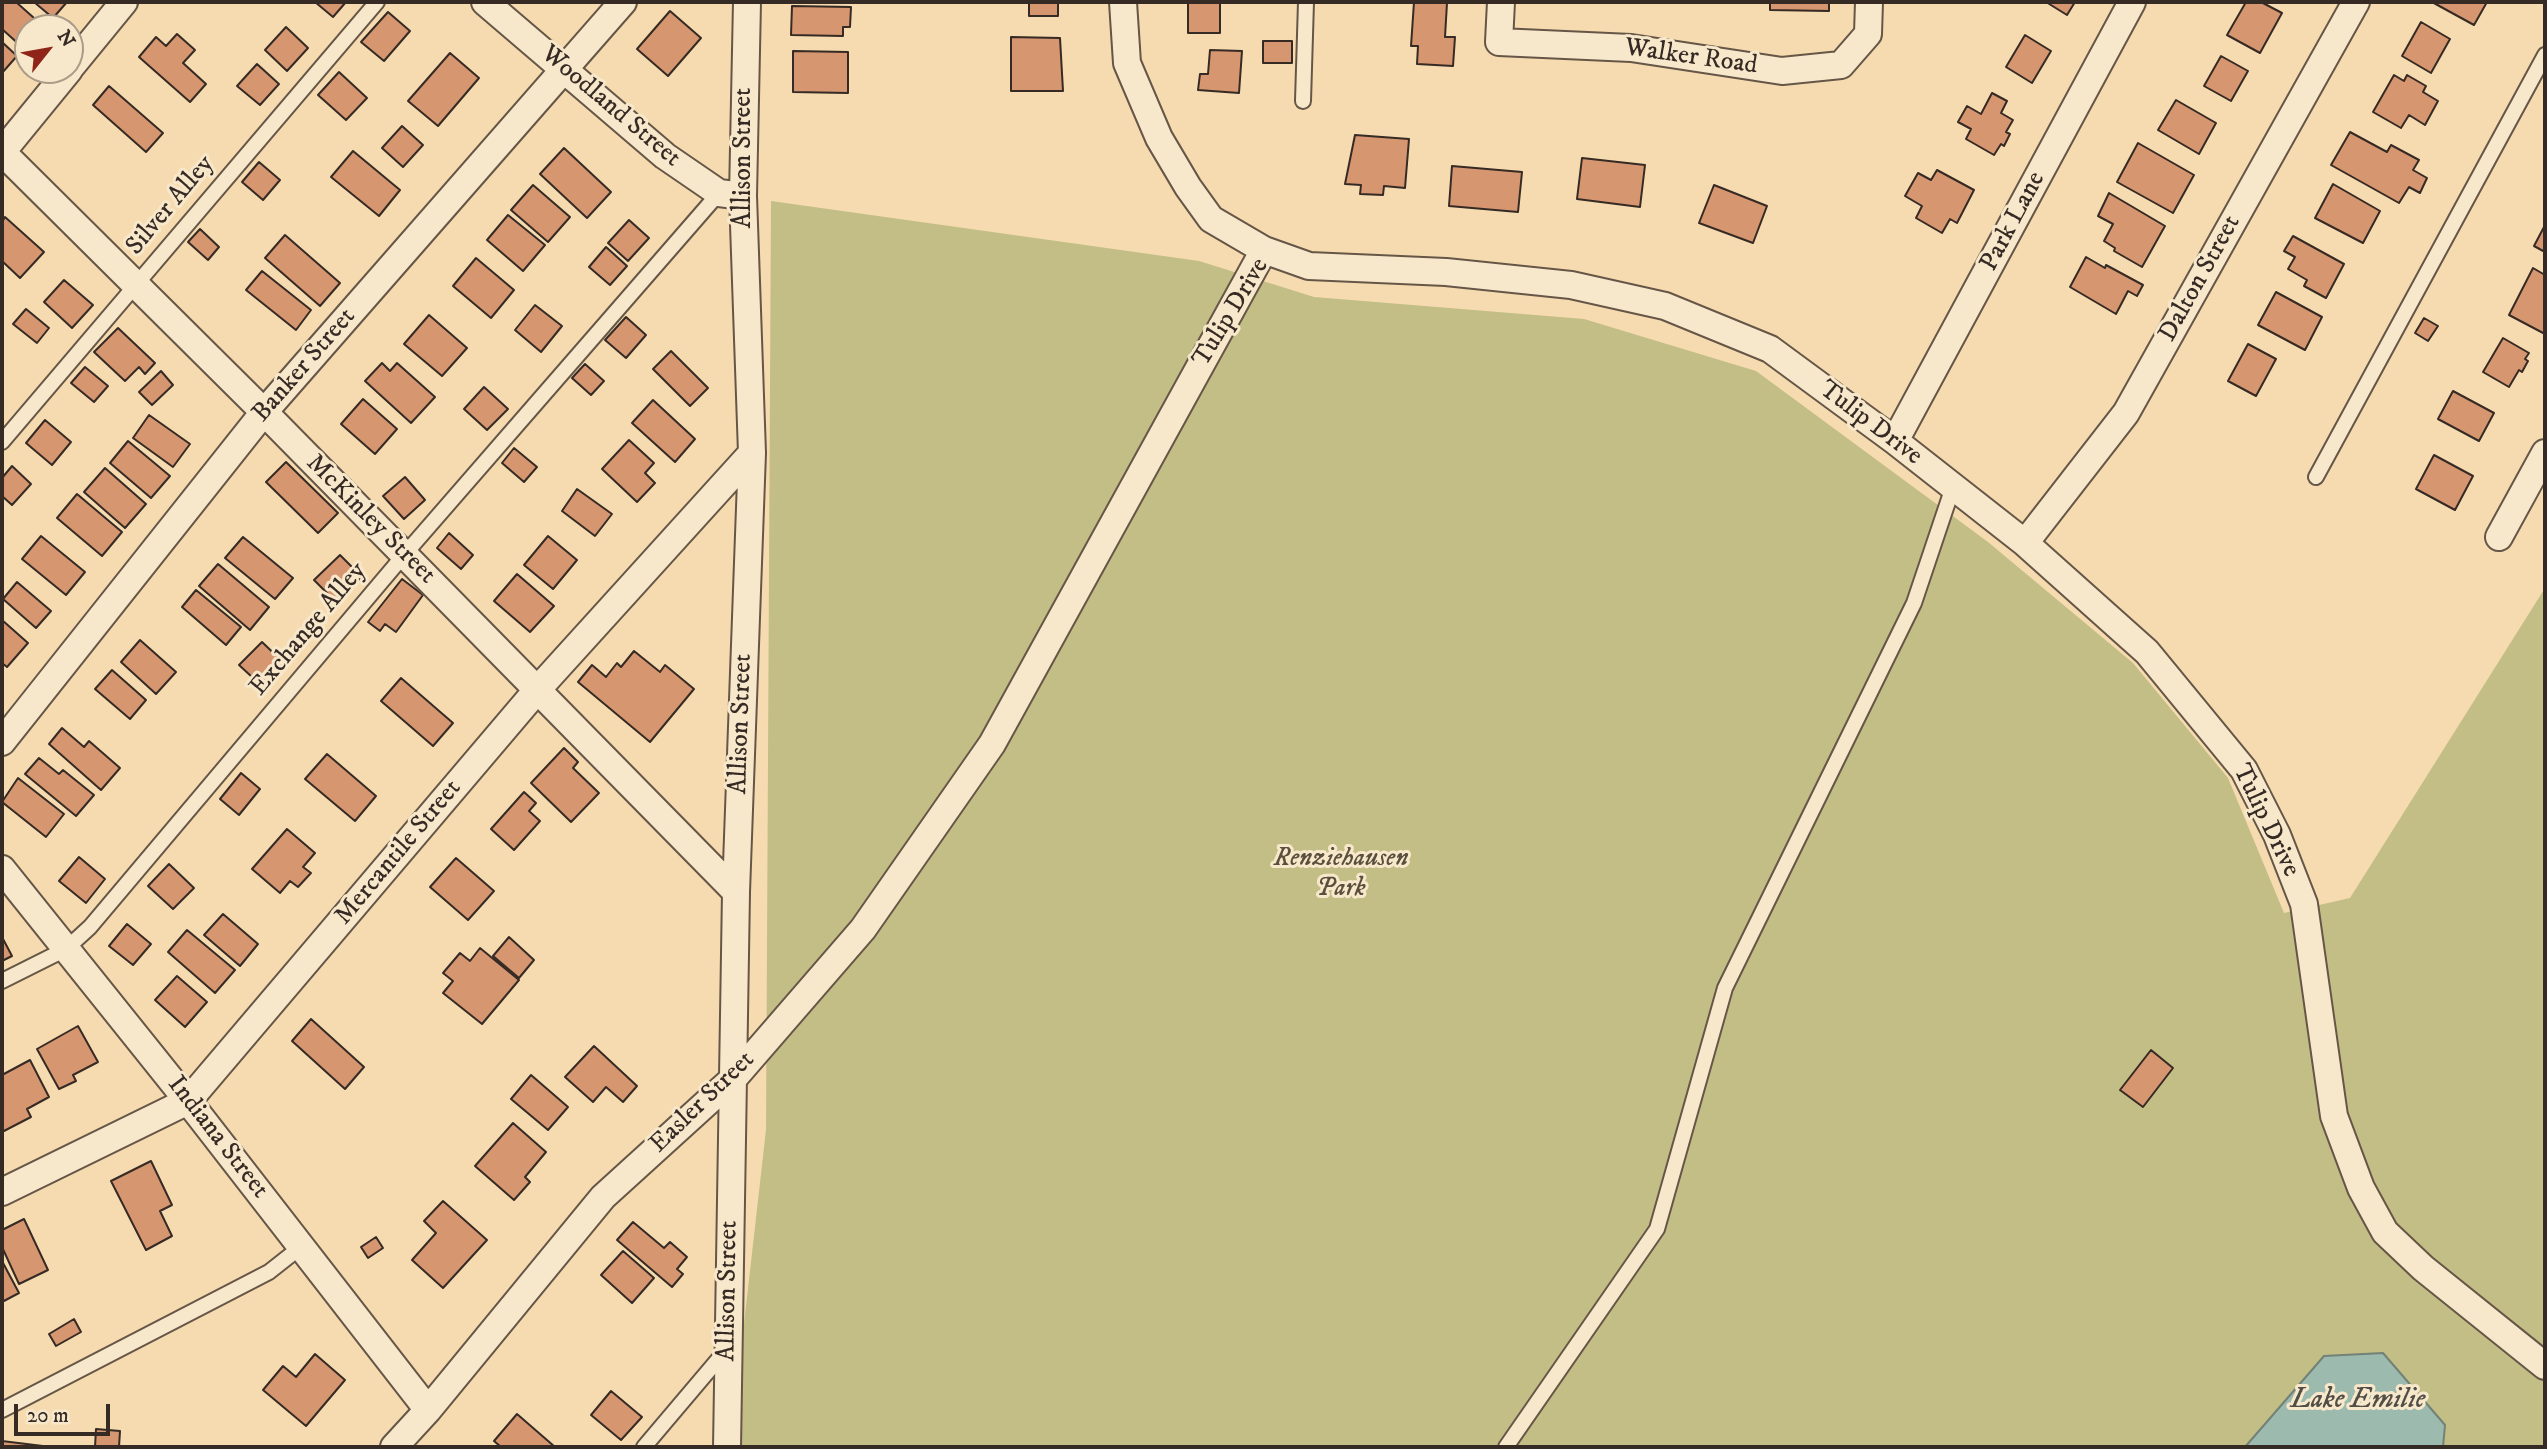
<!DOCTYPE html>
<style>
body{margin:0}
#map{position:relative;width:2547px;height:1449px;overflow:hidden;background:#f5dbaf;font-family:"IM FELL DW Pica",serif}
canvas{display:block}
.frame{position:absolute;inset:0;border:4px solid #362a24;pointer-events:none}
.north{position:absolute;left:14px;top:14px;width:70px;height:70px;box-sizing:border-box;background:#f8e8cb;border:2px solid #aa9c88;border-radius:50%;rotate:59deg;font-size:19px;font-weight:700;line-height:28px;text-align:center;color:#362a24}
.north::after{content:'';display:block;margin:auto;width:24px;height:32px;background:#8f2418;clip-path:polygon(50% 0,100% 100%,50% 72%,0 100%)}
.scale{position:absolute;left:14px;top:1404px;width:96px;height:32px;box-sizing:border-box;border:4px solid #362a24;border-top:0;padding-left:9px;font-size:21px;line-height:24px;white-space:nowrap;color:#362a24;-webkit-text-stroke:5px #f8e8cb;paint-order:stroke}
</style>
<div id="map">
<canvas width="2547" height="1449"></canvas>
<div class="frame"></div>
<div class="north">N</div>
<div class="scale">20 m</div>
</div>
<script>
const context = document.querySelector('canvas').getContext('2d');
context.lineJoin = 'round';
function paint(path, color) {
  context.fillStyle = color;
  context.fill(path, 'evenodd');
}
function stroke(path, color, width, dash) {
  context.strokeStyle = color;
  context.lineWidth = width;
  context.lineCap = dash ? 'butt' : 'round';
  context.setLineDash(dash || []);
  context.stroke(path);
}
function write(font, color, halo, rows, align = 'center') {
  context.font = font + ' "IM FELL DW Pica",serif';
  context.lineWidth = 6;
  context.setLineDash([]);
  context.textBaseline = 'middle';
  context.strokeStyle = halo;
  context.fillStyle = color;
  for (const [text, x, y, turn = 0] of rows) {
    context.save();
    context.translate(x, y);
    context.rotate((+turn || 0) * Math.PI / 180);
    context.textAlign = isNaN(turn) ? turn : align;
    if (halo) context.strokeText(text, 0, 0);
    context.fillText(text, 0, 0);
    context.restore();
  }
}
const green = new Path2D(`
 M771 201 1199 261 1314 297 1584 319 1756 371 1988 542 2133 663 2228 778 2284 913 2350 898 2545 588V1447H730L766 1130Z`);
const water = new Path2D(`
 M2383 1353 2445 1425 2443 1447H2245L2324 1356Z`);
const building = new Path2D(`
 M2 2H16L43 26 28 28V42L23 48 2 29Z
 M34 2H67L53 18Z
 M315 2H346L333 17Z
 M1029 2H1058V16H1029Z
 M1177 2H1220V33H1188V3Z
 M1414 2 1447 3 1445 37H1455L1453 66 1417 64 1418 46H1411Z
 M1770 2H1829V11L1770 10Z
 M2046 2H2075L2067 15Z
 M2246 2H2261L2282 13 2260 53 2227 35Z
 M2432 2H2487L2474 25Z
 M792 6 851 7 850 27H843V36L791 35Z
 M670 11 701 38 668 76 637 49Z
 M388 12 410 31 384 61 361 42Z
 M2421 22 2450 39 2431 73 2402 56Z
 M286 27 308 48 287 71 265 50Z
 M177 34 195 50 183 63 206 84 190 102 139 57 156 37 166 46Z
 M2025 35 2051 51 2032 83 2006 67Z
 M1011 37 1060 38 1063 91H1011Z
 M1263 41H1292V63H1263Z
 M2 42 17 56 2 73Z
 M1210 50 1242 51 1239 93 1198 90 1200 74H1208Z
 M793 51 848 52V93L793 92Z
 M450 53 479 78 438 126 408 101Z
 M2221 56 2248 71 2231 101 2204 86Z
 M257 64 279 84 260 105 237 86Z
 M339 72 367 98 346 120 318 95Z
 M2394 75 2404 81 2407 75 2426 86 2423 92 2438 101 2425 125 2409 115 2401 128 2373 112Z
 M109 86 163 133 146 152 93 105Z
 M1992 93 2007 101 2001 113 2013 120 2006 132 2010 134 2004 146 2001 144 1994 155 1966 139 1971 129 1958 122 1967 106 1981 114Z
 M2176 100 2216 123 2199 154 2158 130Z
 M402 126 423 145 403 167 382 148Z
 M2350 132 2387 152 2391 145 2419 160 2413 170 2427 178 2420 193 2409 187 2399 203 2331 165Z
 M1355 135 1409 139 1405 188 1384 186 1383 195 1360 194 1361 185 1345 184Z
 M2138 143 2194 175 2173 213 2117 182Z
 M564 148 611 192 587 218 540 174Z
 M353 151 400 190 379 216 331 177Z
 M1582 158 1645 165 1640 207 1577 199Z
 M259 162 280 180 263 200 242 182Z
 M1452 166 1522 172 1518 212 1449 206Z
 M1937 170 1974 190 1957 223 1950 219 1942 233 1916 218 1922 206 1905 196 1918 173 1931 180Z
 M2333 184 2380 211 2363 243 2315 218Z
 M533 185 570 217 548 242 511 210Z
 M1714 185 1767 206 1753 243 1699 223Z
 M2109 193 2165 226 2142 267 2114 251 2115 248 2104 241 2113 224 2098 216Z
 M508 215 545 245 523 271 487 240Z
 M5 217 44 252 20 278 2 261V222Z
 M629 220 649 238 628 261 608 243Z
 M2545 225V252L2534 246Z
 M200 229 219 247 208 260 188 242Z
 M285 235 340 283 320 306 265 258Z
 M2293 236 2344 264 2326 298 2304 286 2307 280 2288 269 2295 257 2284 251Z
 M606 247 627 266 610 285 589 267Z
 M2086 257 2105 268 2106 265 2143 285 2137 296 2128 291 2116 314 2070 287Z
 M476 258 514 290 491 318 453 286Z
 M2533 268 2545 275V334L2509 315Z
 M262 271 311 310 296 330 246 290Z
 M64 280 93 305 72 328 44 302Z
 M2276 292 2322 317 2305 350 2258 325Z
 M535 305 562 326 541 352 515 330Z
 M26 309 49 328 37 343 13 324Z
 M429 315 467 348 442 376 404 344Z
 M626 317 646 335 626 358 605 340Z
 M2424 318 2438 326 2428 341 2415 333Z
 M118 328 155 363 145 374 139 367 125 381 94 352Z
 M2503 338 2529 353 2525 359 2528 361 2522 372 2519 370 2509 387 2483 372Z
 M2248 344 2276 359 2256 396 2228 381Z
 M671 351 708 388 690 406 653 369Z
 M382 363 390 371 397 363 435 397 411 423 365 381Z
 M585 364 604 381 591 395 572 378Z
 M85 367 108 386 94 402 71 383Z
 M161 371 173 385 152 405 139 392Z
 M484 387 508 409 487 430 464 409Z
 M2453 391 2494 413 2479 441 2438 419Z
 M363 399 397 429 375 454 341 424Z
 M653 400 695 439 675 462 632 423Z
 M149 415 190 444 173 467 133 438Z
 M45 420 71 442 52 465 26 443Z
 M629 440 654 463 645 473 655 483 637 502 602 469Z
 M128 441 170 476 151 498 110 463Z
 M514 448 537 467 524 482 502 463Z
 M2434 455 2473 476 2455 510 2416 489Z
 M286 462 338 513 318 533 266 482Z
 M12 466 31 484 12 505 2 496V478Z
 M105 468 146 504 125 528 84 492Z
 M405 477 425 500 404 519 383 496Z
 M577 489 612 514 595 536 562 511Z
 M77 494 122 532 102 556 57 518Z
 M449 533 473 555 461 569 437 548Z
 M41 536 85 572 66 595 22 559Z
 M548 536 577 560 553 589 524 565Z
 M243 537 293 578 275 599 225 558Z
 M340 555 362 577 336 602 314 580Z
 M218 564 269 607 250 630 199 586Z
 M517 574 554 606 530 632 494 601Z
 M402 579 423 595 396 632 385 624 380 631 368 622Z
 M17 582 51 611 36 628 3 599Z
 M196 590 241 627 226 645 182 607Z
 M2 620 28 643 7 667 2 663Z
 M140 640 176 672 156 694 121 662Z
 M262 642 286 665 265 689 239 665Z
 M634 651 660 672 665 665 694 689 650 742 578 682 592 665 606 677 617 663 621 667Z
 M112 670 146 700 130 719 95 689Z
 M401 678 453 723 433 746 381 701Z
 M62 728 84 747 89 741 120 768 101 790 49 744Z
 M564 748 578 762 573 768 599 793 571 822 531 783Z
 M327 754 376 796 355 821 305 779Z
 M39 758 59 774 63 770 94 795 76 816 25 774Z
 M241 773 260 789 239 815 220 799Z
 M18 778 64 814 46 837 2 802Z
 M524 792 536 803 529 811 540 821 514 850 491 829Z
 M287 829 315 853 303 867 311 873 298 887 290 881 280 893 252 869Z
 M79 857 105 879 86 903 59 881Z
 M456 858 494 891 468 920 430 887Z
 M169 864 194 888 173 909 148 886Z
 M223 914 258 944 240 966 204 935Z
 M127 924 151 944 133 965 109 946Z
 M187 930 235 970 215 993 168 952Z
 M2 937 12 956 2 961Z
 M509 937 534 960 519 978 493 956Z
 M480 948 519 980 482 1024 443 993 453 981 443 973 460 953 470 961Z
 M177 976 207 1002 185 1027 155 1000Z
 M311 1019 364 1067 345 1089 292 1041Z
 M78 1026 98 1062 73 1075 76 1081 59 1089 37 1049Z
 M594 1046 637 1086 623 1102 606 1087 593 1102 565 1077Z
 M2151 1050 2173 1068 2143 1107 2120 1090Z
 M30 1060 49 1097 27 1109 31 1117 2 1132V1075Z
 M531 1075 568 1107 548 1130 511 1099Z
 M513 1123 546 1152 525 1177 530 1182 514 1200 475 1166Z
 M151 1161 172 1205 160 1211 172 1236 146 1250 111 1181Z
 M443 1201 487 1240 443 1288 412 1260 436 1233 424 1221Z
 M24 1219 48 1270 19 1284 2 1247V1230Z
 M633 1222 664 1248 670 1242 687 1257 677 1269 683 1274 672 1287 617 1240Z
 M376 1237 383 1248 368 1258 361 1247Z
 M623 1251 654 1278 632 1303 601 1275Z
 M2 1261 19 1293 2 1302Z
 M74 1319 81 1332 56 1346 49 1334Z
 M315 1354 345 1380 306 1426 263 1390 283 1366 296 1377Z
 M611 1391 642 1417 621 1440 591 1415Z
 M517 1414 555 1447H501L494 1441Z
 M96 1429 120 1431 119 1447H95Z
 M2 1441 51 1447H2Z`);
const service = new Path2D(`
 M1303 101 1306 2
 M2 442 377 2
 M2316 477 2545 55
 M2 981 66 949 90 927 404 555 719 193
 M2 1410 269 1272 302 1246
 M644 1447 727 1349
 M1506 1447 1657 1229 1725 988 1914 603 1953 487`);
const minor = new Path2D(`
 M485 2 665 156 719 193 743 196
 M1123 2 1127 63 1159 138 1188 187 1211 219 1264 250 1309 266 1446 272 1571 285 1665 306 1770 349 1895 441 2025 543 2147 652 2244 770 2277 835 2304 904 2334 1116 2361 1188 2385 1232 2423 1268 2545 1366
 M1501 2 1499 42 1631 48 1782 71 1841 65 1868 34 1869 2
 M70 68 124 2
 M2 152 264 412 736 892
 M2 152 69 70
 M1895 441 2132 2
 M2499 537 2545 453
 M2025 543 2126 413 2356 2
 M2 742 264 412 623 2
 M2 869 188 1101 428 1410
 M2 1192 188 1101 538 689 752 453
 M394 1447 428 1410 603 1197 734 1078 863 929 992 744 1264 250
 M727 1447 736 892 752 453 743 196 747 2`);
const streetNames = [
 ["Walker Road",1691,58,8],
 ["Woodland Street",610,107,40],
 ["Allison Street",745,158,-90],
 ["Silver Alley",171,206,-50],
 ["Park Lane",2014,222,-62],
 ["Dalton Street",2201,279,-61],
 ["Tulip Drive",1232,313,-59],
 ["Banker Street",305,366,-49],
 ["Tulip Drive",1870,424,37],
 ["McKinley Street",370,520,45],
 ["Exchange Alley",309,630,-50],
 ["Allison Street",742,724,-88],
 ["Tulip Drive",2265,821,64],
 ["Mercantile Street",399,853,-50],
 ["Easler Street",703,1103,-44],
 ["Indiana Street",217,1138,52],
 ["Allison Street",729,1291,-89]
];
const parkNames = [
 ["Renziehausen",1341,860],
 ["Park",1341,890]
];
const waterNames = [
 ["Lake Emilie",2358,1401]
];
paint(green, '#c2be86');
paint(water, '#9cbbae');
stroke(water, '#738177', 2);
paint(building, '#d69670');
stroke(building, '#362a24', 2);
stroke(service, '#665647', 18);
stroke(minor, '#665647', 30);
stroke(service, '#f8e8cb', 14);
stroke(minor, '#f8e8cb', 26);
write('26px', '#362a24', '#f8e8cb', streetNames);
write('italic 26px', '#594f3c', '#f8e8cb', parkNames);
write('italic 28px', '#504e46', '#f8e8cb', waterNames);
</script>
